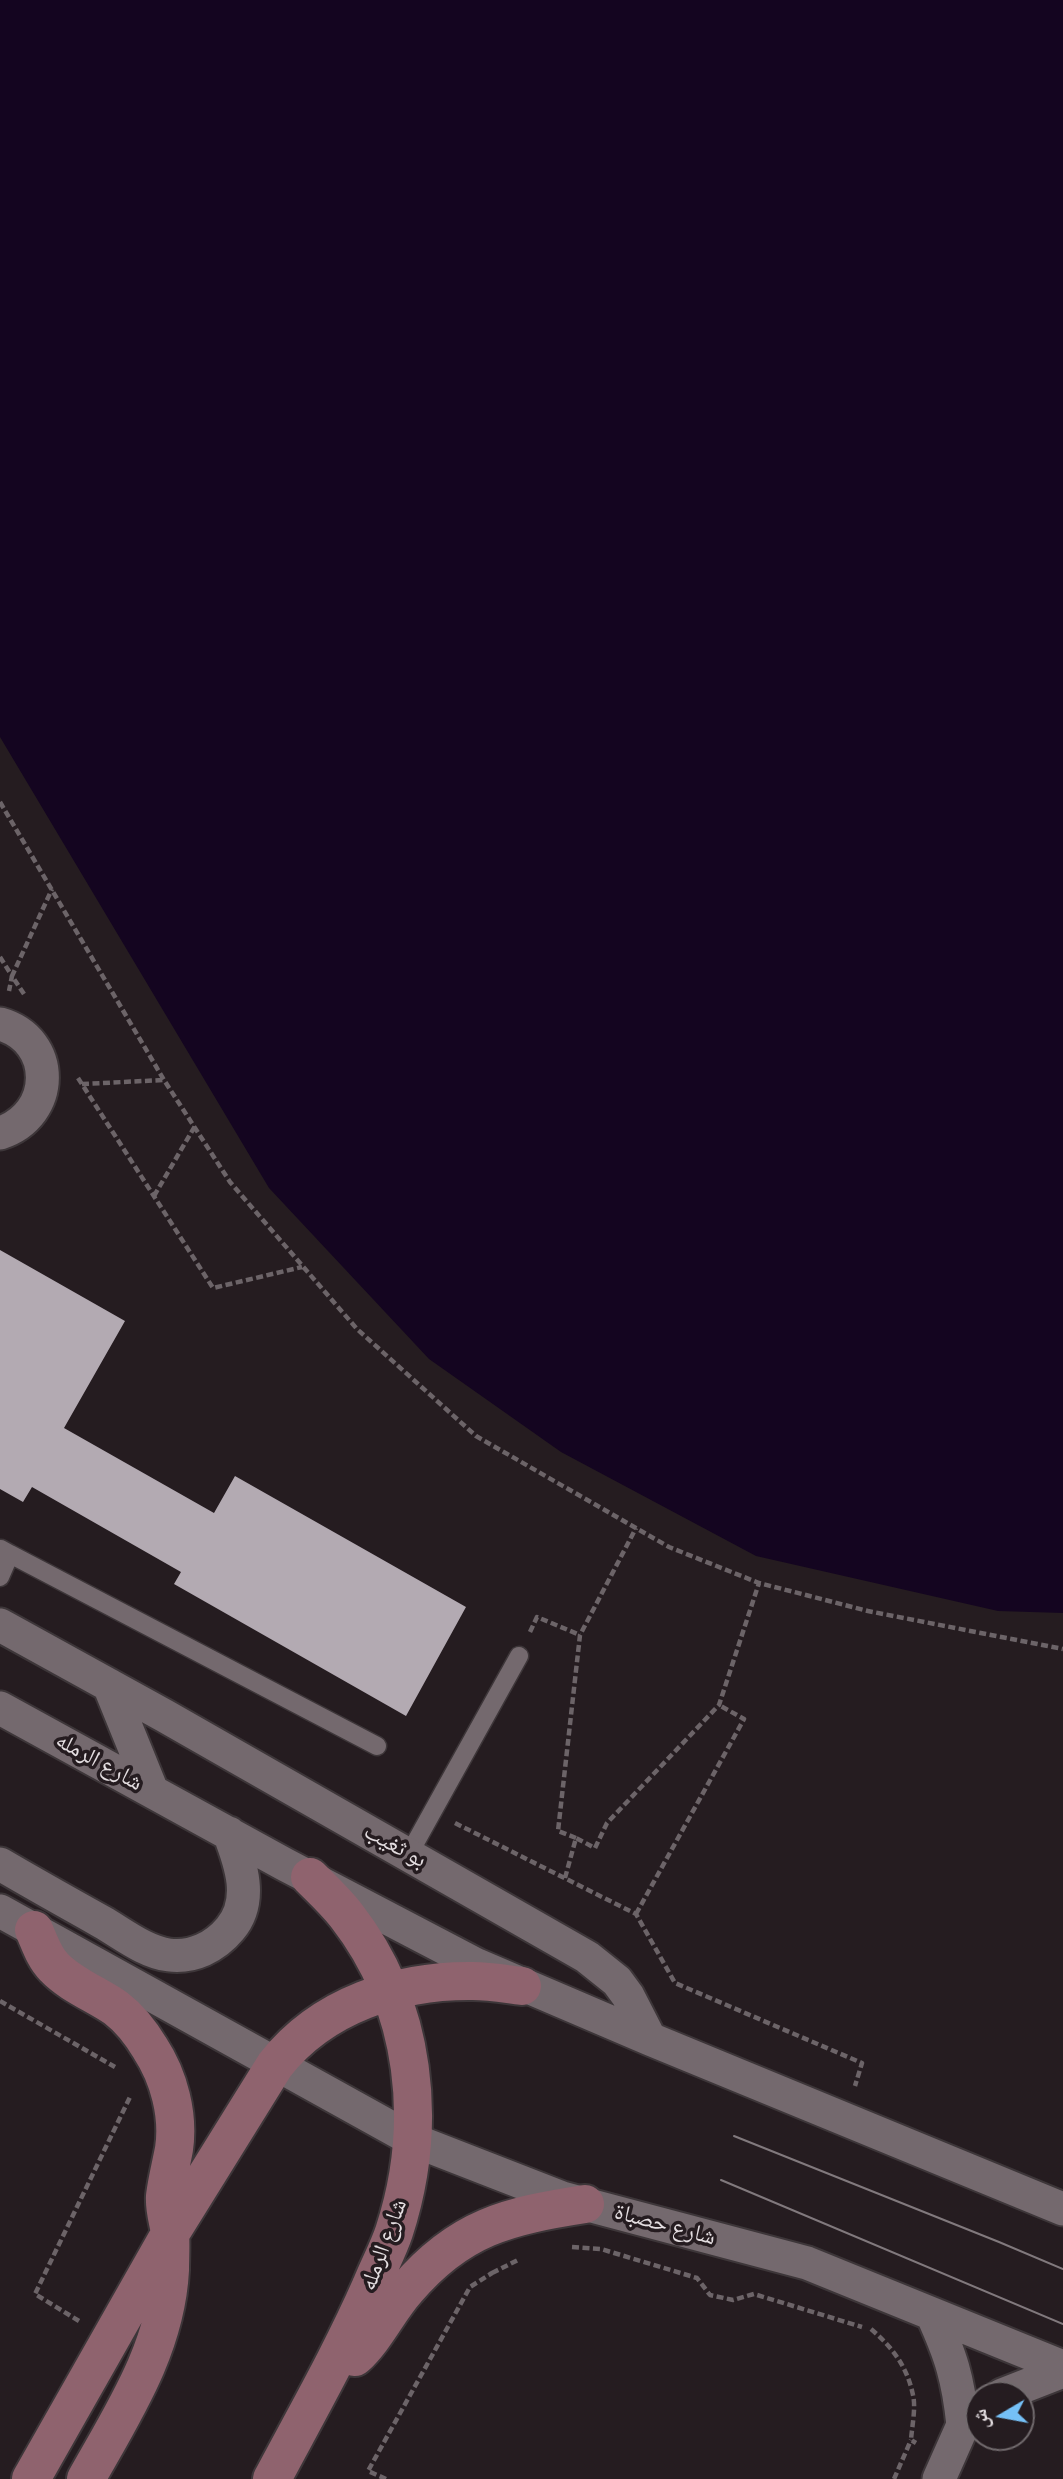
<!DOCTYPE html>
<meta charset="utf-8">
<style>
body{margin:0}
#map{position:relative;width:1063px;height:2479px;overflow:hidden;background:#251c20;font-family:"Fira Sans Condensed","Noto Naskh Arabic",sans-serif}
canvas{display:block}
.north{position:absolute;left:965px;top:2381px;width:70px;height:70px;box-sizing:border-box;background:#251c20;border:2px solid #716a6d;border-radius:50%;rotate:260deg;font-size:19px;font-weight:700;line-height:28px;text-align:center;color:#e4dee1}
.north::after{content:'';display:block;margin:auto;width:24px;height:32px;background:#75c0f6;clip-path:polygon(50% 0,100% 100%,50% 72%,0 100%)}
</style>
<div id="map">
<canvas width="1063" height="2479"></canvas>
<div class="north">ش</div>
</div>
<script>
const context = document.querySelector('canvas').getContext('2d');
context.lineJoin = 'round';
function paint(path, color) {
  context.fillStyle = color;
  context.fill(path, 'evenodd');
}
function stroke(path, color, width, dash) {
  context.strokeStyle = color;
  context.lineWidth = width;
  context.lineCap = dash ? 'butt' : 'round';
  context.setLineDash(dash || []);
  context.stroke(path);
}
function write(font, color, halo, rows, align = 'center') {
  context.font = font + ' "Fira Sans Condensed","Noto Naskh Arabic",sans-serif';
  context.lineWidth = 7;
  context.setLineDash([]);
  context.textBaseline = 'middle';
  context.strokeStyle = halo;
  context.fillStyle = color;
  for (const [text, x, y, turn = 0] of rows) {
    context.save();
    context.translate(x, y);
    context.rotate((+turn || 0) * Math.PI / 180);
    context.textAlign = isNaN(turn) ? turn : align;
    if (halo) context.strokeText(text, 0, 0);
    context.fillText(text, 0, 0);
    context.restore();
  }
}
const water = new Path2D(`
 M0 0H1063V1613L998 1611 756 1556 561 1452 429 1359 269 1188 0 737Z`);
const building = new Path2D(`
 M0 1250 125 1321 64 1428 214 1513 235 1476 466 1607 406 1716 174 1584 181 1572 32 1487 23 1502 0 1489Z`);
const path = new Path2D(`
 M0 802 164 1080 230 1182 357 1329 476 1436 669 1547 759 1583 868 1611 1063 1649
 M0 957 12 976 9 991
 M24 994 12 976 52 889
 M78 1078 213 1288 302 1267
 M82 1084 164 1080
 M154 1196 195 1126
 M530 1632 537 1617 580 1635
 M455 1823 636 1914 675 1983 862 2063 855 2086
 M576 1838 558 1831 580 1635 636 1528
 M565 1878 576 1838 595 1848 607 1823 719 1705 759 1583
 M636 1914 744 1719 719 1705
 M0 2001 115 2067
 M572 2247 601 2249 697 2278 710 2295 733 2300 754 2294 862 2327
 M492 2273 520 2259
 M79 2321 35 2294 130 2097
 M871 2329C892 2347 907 2366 913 2395 916 2408 912 2426 911 2440L916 2443
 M386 2479 368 2471 470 2287 492 2273 491 2271
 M894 2479 911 2440`);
const lane = new Path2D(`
 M10 1554 377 1746
 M0 1577 10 1554 1 1549
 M409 1854 519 1656`);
const street = new Path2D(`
 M0 1024C57 1040 56 1115 0 1133
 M0 1625 165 1716 587 1957 617 1981 628 1996 650 2039
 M109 1685 152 1791
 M0 1708 284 1864 477 1965 650 2039 1063 2209
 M0 1864C34 1884 68 1903 102 1922 123 1934 145 1952 169 1955 193 1958 215 1947 230 1929 254 1901 241 1864 229 1833
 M0 1911 413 2140 562 2198 807 2263 1063 2367
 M932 2314C951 2356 958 2378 963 2425
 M1002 2395 1063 2371
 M939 2479 963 2425 979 2411`);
const secondary = new Path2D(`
 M34 1930C40 1943 44 1957 54 1967 71 1985 96 1994 116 2008 129 2018 141 2033 150 2048 169 2077 179 2115 174 2149 171 2165 167 2180 165 2196 164 2209 168 2220 170 2233 171 2244 170 2258 170 2270 166 2348 123 2413 86 2479
 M355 2357C376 2338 388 2310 407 2289 460 2227 508 2216 585 2204
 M31 2479 170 2234 275 2065C322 2005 399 1980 473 1981 489 1981 506 1984 522 1986
 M272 2479C306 2415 342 2352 371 2286 378 2268 388 2250 394 2232 429 2125 417 2006 346 1915 335 1901 322 1889 310 1877`);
const tram = new Path2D(`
 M734 2136 999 2242 1063 2269
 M721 2180 1063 2324`);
const streetNames = [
 ["شارع الرمله",99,1762,29],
 ["بو ثغيب",395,1846,29],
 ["شارع حصباة",665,2225,15],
 ["شارع الرمله",384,2245,-70]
];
paint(water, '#140520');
paint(building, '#b3aab2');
stroke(lane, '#3d3639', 21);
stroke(street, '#3d3639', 37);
stroke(secondary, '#3d3639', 42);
stroke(path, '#6c6468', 4.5, [7, 3.5]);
stroke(lane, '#74696e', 18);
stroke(street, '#74696e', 33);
stroke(secondary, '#8f636e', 38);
stroke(tram, '#81797d', 2);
write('23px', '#e4dee1', '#251c20', streetNames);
</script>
